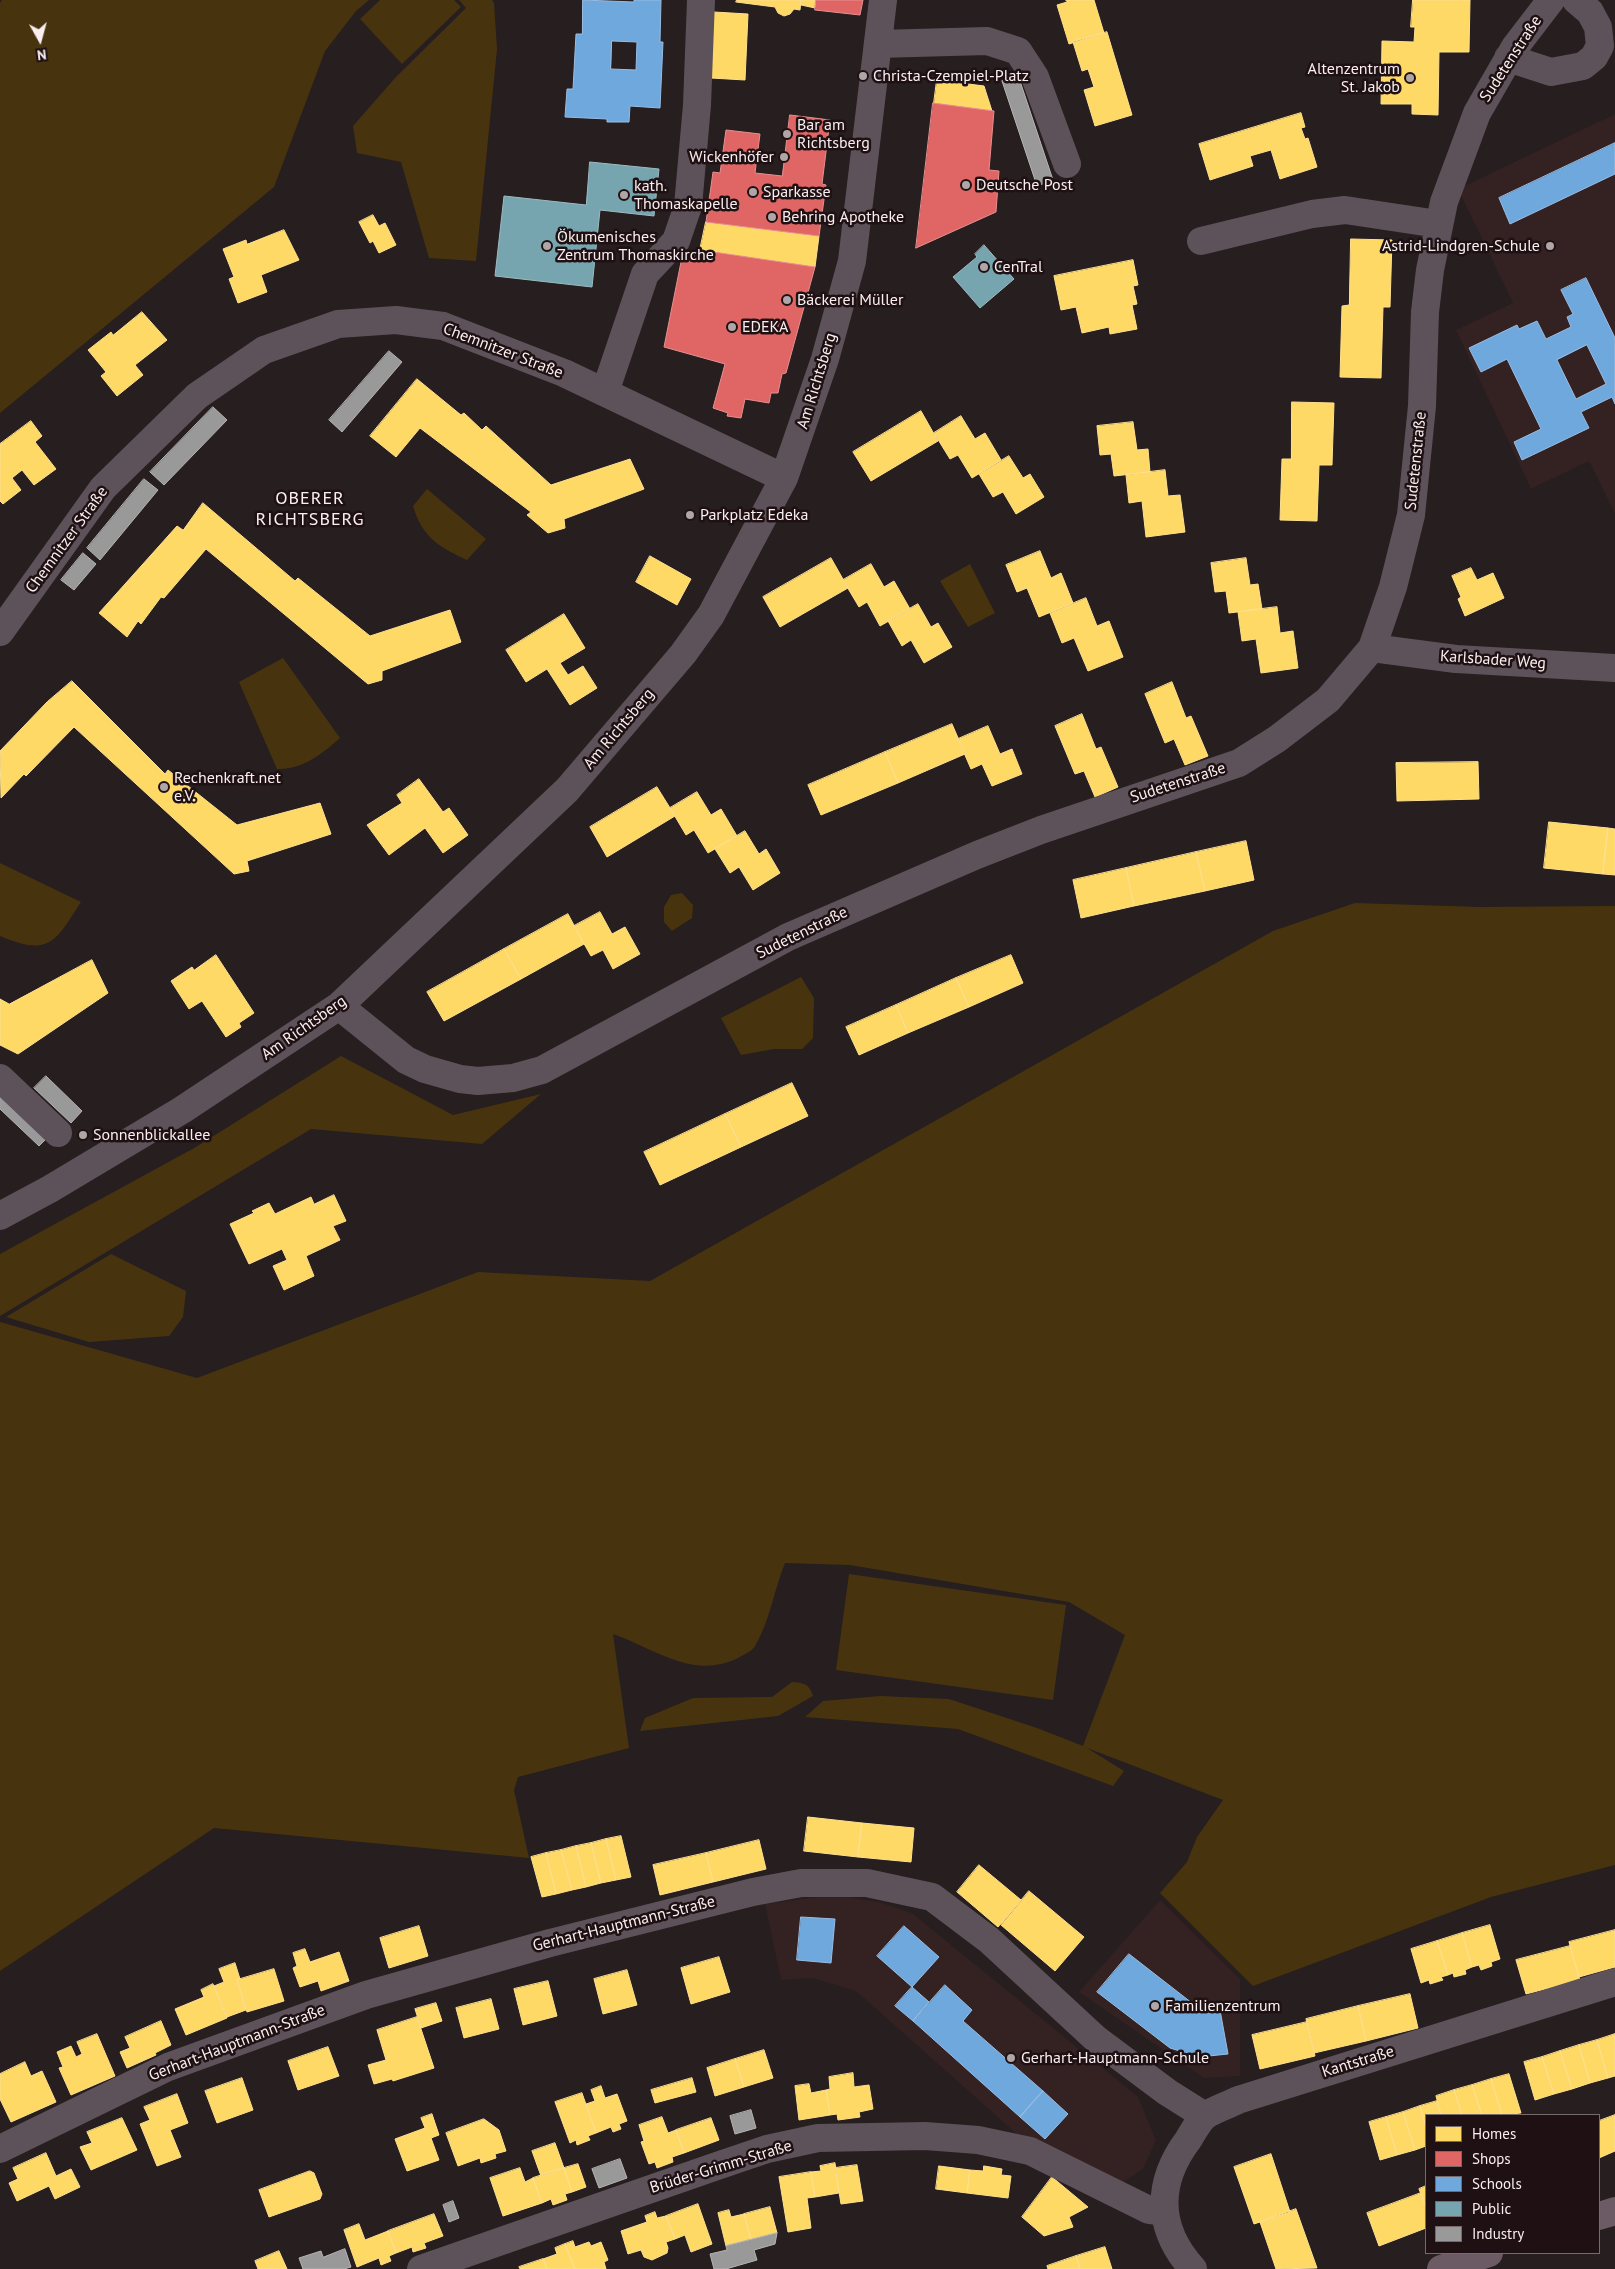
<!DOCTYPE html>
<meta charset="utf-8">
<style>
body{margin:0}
#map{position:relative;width:1615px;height:2269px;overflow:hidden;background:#261e1f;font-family:"PT Sans",sans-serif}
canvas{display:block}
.legend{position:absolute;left:1425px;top:2114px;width:175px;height:140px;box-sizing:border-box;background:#1f1113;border:1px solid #776a6b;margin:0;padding:6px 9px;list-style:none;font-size:15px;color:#faeff0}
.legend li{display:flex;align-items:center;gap:10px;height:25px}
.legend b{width:25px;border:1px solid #776a6b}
.north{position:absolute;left:15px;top:15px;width:50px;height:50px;-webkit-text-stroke:4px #1f1113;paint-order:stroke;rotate:173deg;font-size:14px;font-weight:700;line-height:20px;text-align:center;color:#faeff0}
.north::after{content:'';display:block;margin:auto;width:18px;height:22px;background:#faeff0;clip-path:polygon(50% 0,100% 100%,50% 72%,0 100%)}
</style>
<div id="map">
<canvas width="1615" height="2269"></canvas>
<ul class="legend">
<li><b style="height:14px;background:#ffd966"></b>Homes</li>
<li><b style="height:14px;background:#e06666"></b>Shops</li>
<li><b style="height:14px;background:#6fa8dc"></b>Schools</li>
<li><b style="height:14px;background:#76a5af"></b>Public</li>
<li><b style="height:14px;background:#999"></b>Industry</li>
</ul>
<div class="north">N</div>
</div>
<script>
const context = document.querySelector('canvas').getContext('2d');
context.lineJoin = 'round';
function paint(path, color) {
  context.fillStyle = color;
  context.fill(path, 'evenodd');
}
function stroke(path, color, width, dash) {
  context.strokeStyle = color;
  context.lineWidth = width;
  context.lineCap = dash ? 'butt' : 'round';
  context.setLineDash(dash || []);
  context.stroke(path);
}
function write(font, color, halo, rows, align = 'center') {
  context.font = font + ' "PT Sans",sans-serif';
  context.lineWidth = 5;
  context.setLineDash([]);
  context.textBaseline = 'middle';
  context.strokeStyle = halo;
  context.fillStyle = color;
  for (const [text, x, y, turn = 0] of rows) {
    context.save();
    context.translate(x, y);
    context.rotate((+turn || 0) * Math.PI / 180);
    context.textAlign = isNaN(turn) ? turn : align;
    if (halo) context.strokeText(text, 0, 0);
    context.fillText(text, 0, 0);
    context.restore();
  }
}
const built = new Path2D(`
 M1615 114V514L1589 461 1531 489 1456 330 1513 303 1458 189Z
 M834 1895 879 1902 912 1913 1138 2097 1156 2140 1143 2169 1116 2187 1019 2136 856 1991 812 1978 781 1980 765 1904Z
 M1160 1900 1240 1979V2076L1204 2078 1079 1992Z`);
const green = new Path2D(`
 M2 0H369L356 11 325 51 274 187 0 413V3Z
 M380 0H454L461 7 402 64 360 19Z
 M459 0H492L494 3 497 49 476 261 429 258 401 162 357 153 353 126 395 78 466 8Z
 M427 489 486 539 467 560C439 547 422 537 413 506Z
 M970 564 995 613 968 627 940 581Z
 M283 658 340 738C322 754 302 770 277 769L239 682Z
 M0 863 81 902C55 942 50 957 0 936Z
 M682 893 693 905 692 918 672 931 664 922V907L671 895Z
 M1355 903 1480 907 1615 906V1865L1491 1897 1253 1986 1160 1893 1187 1862 1197 1837 1223 1800 1087 1748 1124 1771 1113 1786 958 1729 805 1717 823 1701 880 1696 949 1699 1037 1728 1083 1746 1125 1635 1069 1602 850 1565 785 1563C774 1590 770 1621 755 1646 752 1651 745 1654 740 1657 693 1681 656 1649 613 1634L629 1748 518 1777 514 1790 529 1858 214 1828 0 1971V1322L197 1378 478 1272 650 1281 1273 931Z
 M801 977 814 998 813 1038 802 1049H774L741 1055 721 1018Z
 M341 1056 453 1115 541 1094 482 1144 311 1129 0 1316V1254L196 1147Z
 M111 1254 186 1291 183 1317 169 1336 89 1342 6 1317Z
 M849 1574 1066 1605 1053 1700 836 1670Z
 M792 1682C803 1683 809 1683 813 1696L778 1716 640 1731 645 1718 693 1698 772 1697Z`);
const homes = new Path2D(`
 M737 0H801L800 10 794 9 790 14 784 16 778 13 775 7 736 2Z
 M801 0H816L815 8 801 5Z
 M1066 0H1094L1104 33 1069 44 1057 5 1067 2Z
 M1413 0H1470L1469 52H1439L1438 115 1412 114V104H1381L1382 41 1414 42 1415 27H1411Z
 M714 12 748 14 745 80 711 78Z
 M1107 32 1132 115 1095 126 1084 90 1094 87 1088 69 1082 71 1073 42Z
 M937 80 984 86 992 111 934 103Z
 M1301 113 1305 127 1301 128 1305 139 1308 138 1317 167 1280 179 1271 150 1250 156 1253 166 1210 180 1199 144Z
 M373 215 379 226 385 223 396 245 379 253 373 241 370 243 359 222Z
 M706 222 819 236 815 267 700 250Z
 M284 230 299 260 261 275 267 292 238 303 229 279 234 277 223 249 246 240 247 244Z
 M1351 239 1392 240 1390 307H1383L1381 378 1340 377 1342 306 1349 305Z
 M1133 260 1138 285 1133 286 1137 304 1132 305 1137 329 1110 334 1109 327 1082 333 1076 307 1061 310 1054 276Z
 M142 312 167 340 135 365 143 375 117 396 101 376 106 372 88 350 111 332 113 335Z
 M417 379 461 415 464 413 482 430 486 426 551 485 630 459 644 489 564 519 565 528 548 533 527 515 531 512 420 428 396 457 370 436Z
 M1292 402 1334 403 1332 465H1319L1317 521 1280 520 1282 459H1291Z
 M921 411 938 441 871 481 853 452Z
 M961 416 975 439 985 433 1001 460 972 478 958 455 950 459 934 433Z
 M31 421 42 436 35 442 56 469 34 485 22 470 12 478 21 490 3 504 0 501V444Z
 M1133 422 1137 450 1148 449 1150 472 1114 476 1111 454 1100 455 1097 426Z
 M1009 456 1023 478 1030 474 1044 497 1016 514 1003 492 993 497 979 474Z
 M1165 470 1168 496 1180 495 1185 532 1146 537 1142 501 1129 503 1126 475Z
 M203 503 295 581 298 578 370 636 450 610 461 642 382 671V680L368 684 206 549 164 598 161 597 141 624 138 621 127 637 99 613 177 526 183 530Z
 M1040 551 1051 578 1061 573 1073 603 1039 617 1027 588 1017 592 1006 565Z
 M650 556 691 579 677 605 636 582Z
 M831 558 848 588 780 627 763 597Z
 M1246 558 1250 585 1258 584 1262 609 1229 613 1226 591 1215 592 1211 563Z
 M871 564 884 587 894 581 910 609 880 626 867 602 859 607 843 580Z
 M1471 568 1477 580 1493 573 1504 598 1465 616 1458 599 1461 597 1452 576Z
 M1086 598 1097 626 1109 621 1123 657 1088 671 1074 638 1062 643 1050 613Z
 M918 604 931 627 938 623 952 647 924 663 911 640 902 646 888 621Z
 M1277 607 1280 633 1293 631 1298 668 1261 673 1256 639 1242 641 1238 612Z
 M564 614 585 648 560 663 568 675 583 666 597 688 570 705 547 669 526 682 506 650Z
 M72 681 165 774 168 770 237 825 320 803 331 834 247 861 249 871 234 874 74 727 26 776 24 774 1 798 0 751 47 702Z
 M1172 682 1186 718 1191 716 1208 756 1185 765 1174 739 1165 743 1145 694Z
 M1082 714 1096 749 1101 747 1118 787 1095 797 1084 771 1075 774 1055 726Z
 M952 724 965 754 898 783 885 752Z
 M988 726 1000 754 1012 749 1022 774 992 786 982 764 971 769 958 739Z
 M885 752 898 783 821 815 808 785Z
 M1478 762 1479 799 1397 801 1396 763Z
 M419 779 443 812 449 808 468 835 443 853 425 828 389 855 367 825 402 803 397 795Z
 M657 787 675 816 607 857 590 827Z
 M697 792 711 815 721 809 737 836 708 853 694 830 686 835 670 808Z
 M1549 822 1608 828 1603 874 1544 868Z
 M1608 828 1615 829V875L1603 874Z
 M745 831 759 854 766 849 780 873 753 890 739 867 730 873 715 849Z
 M1246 841 1254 880 1205 891 1196 852Z
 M1196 852 1205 891 1134 906 1126 868Z
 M1126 868 1134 906 1081 918 1073 880Z
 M600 912 612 934 625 927 640 954 613 969 603 950 591 956 574 926Z
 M568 914 584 944 521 979 504 949Z
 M504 949 521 979 444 1021 427 992Z
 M216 955 254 1013 239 1023 241 1027 226 1037 202 1001 189 1009 171 981 192 967 194 970Z
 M1011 955 1023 983 969 1007 956 978Z
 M92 960 108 993 18 1054 0 1045V999L9 1004Z
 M956 978 969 1007 908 1033 896 1005Z
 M896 1005 908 1033 859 1055 846 1027Z
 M792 1083 808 1116 741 1147 725 1114Z
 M725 1114 741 1147 660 1185 644 1152Z
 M334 1195 346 1221 333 1226 340 1240 306 1256 314 1276 284 1290 273 1266 287 1260 282 1249 249 1264 230 1224 254 1213 252 1211 269 1203 275 1214 311 1197 314 1204Z
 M808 1817 862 1823 858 1857 804 1851Z
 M862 1823 914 1828 911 1862 858 1857Z
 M621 1836 631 1877 616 1880 606 1839Z
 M606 1839 616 1880 601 1883 591 1843Z
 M759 1840 766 1869 713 1882 706 1853Z
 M591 1843 601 1883 586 1887 576 1846Z
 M576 1846 586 1887 572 1890 561 1850Z
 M561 1850 572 1890 556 1894 546 1853Z
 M546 1853 556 1894 542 1897 531 1857Z
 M706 1853 713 1882 660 1895 653 1865Z
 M979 1865 1021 1900 998 1927 957 1892Z
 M1029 1891 1084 1937 1055 1971 1001 1925Z
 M1490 1925 1500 1959 1491 1962 1492 1966 1481 1970 1479 1965 1472 1967 1462 1933Z
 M419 1926 428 1956 389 1968 380 1938Z
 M1615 1930V1967L1579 1977 1569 1942Z
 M1462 1933 1472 1967 1465 1970 1466 1974 1454 1977 1453 1973 1448 1975 1437 1941Z
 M1437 1941 1448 1975 1441 1977 1443 1980 1430 1984 1429 1980 1421 1983 1411 1949Z
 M1570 1946 1580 1980 1526 1994 1516 1960Z
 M305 1949 310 1962 339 1952 349 1981 321 1991 318 1981 300 1987 293 1968 297 1966 293 1953Z
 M719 1957 730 1992 691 2004 681 1968Z
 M235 1963 240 1979 237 1980 246 2010 227 2017 214 1986 224 1982 219 1969Z
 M274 1969 284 2001 247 2012 237 1980Z
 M627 1970 637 2005 603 2014 594 1979Z
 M548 1981 557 2016 523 2025 514 1989Z
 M213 1984 227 2018 186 2035 175 2009 204 1997 201 1990Z
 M1410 1994 1418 2028 1366 2041 1358 2006Z
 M491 1999 499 2029 464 2038 456 2008Z
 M436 2003 442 2021 421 2028 415 2009Z
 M1358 2006 1366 2041 1314 2053 1306 2019Z
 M417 2017 434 2068 393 2081 392 2079 374 2084 368 2065 386 2060 377 2030Z
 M161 2021 171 2045 155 2053 156 2055 127 2068 120 2052 130 2048 125 2037Z
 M1307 2022 1315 2056 1260 2069 1252 2035Z
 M97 2034 115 2076 71 2095 59 2068 63 2067 57 2052 71 2046 76 2057 82 2054 77 2042Z
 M1615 2034V2076L1608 2078 1597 2040Z
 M1597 2040 1608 2078 1590 2083 1579 2045Z
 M1579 2045 1590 2083 1572 2089 1560 2051Z
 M328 2047 339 2076 298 2090 288 2061Z
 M764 2050 773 2078 744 2087 735 2059Z
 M1560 2051 1572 2089 1554 2094 1542 2057Z
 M1542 2057 1554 2094 1535 2100 1524 2062Z
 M735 2059 744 2087 715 2096 707 2068Z
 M25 2062 31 2076 42 2071 56 2102 11 2122 0 2099V2074Z
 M853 2073 854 2087 869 2085 873 2109 859 2112 860 2117 838 2120 837 2114 830 2115 826 2090 830 2089 829 2077Z
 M1509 2074 1521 2113 1502 2115 1491 2079Z
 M242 2078 253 2110 217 2123 205 2091Z
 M692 2078 696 2092 655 2103 651 2090Z
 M1491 2079 1502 2115H1482L1472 2085Z
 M809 2084 811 2093 826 2090 830 2115 799 2120 795 2086Z
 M1472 2085 1482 2115H1462L1454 2090Z
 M601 2086 605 2098 617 2094 627 2121 619 2124 621 2129 613 2132 611 2127 596 2133 586 2104 595 2101 591 2090Z
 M1454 2090 1462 2115H1441L1436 2096Z
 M582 2093 596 2133 588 2136 590 2140 577 2145 576 2140 570 2143 555 2102Z
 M177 2094 188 2123 170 2130 181 2157 157 2166 140 2124 150 2120 144 2107Z
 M1437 2101 1441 2115H1426V2127L1420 2106Z
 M1420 2106 1426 2127V2146L1415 2150 1403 2112Z
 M1403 2112 1415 2150 1397 2155 1386 2117Z
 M432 2114 439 2135 431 2138 439 2160 407 2171 395 2139 425 2128 421 2118Z
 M1615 2115V2151L1599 2158V2121Z
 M662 2117 668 2133 676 2130 684 2153 672 2157 673 2162 657 2168 655 2162 649 2164 641 2142 644 2141 639 2125Z
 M1386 2117 1397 2155 1380 2160 1369 2122Z
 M122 2118 137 2150 91 2170 80 2147 92 2143 87 2132Z
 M711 2118 719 2140 684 2153 676 2130Z
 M484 2119 499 2130 506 2151 495 2154 496 2158 481 2163 480 2158 458 2166 446 2133Z
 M555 2143 564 2168 541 2176 532 2151Z
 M46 2153 56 2176 71 2169 80 2187 55 2199 49 2186 17 2201 9 2183 18 2179 13 2168Z
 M1271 2154 1290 2212 1254 2224 1234 2167Z
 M835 2163 839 2193 815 2197 811 2172 821 2171 820 2166Z
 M578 2164 586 2187 572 2192 564 2168Z
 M857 2165 863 2201 841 2204 835 2168Z
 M939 2166 970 2170 967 2193 936 2189Z
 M984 2166 1002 2169 1001 2175 1011 2176 1008 2198 967 2193 970 2170 983 2171Z
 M520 2168 525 2182 533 2178 542 2203 503 2216 490 2178Z
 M564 2168 572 2192 565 2194 567 2200 553 2205 551 2199 542 2203 533 2178Z
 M310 2171 314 2173 322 2194 320 2199 269 2217 259 2190Z
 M811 2172 815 2197 807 2198 811 2228 788 2232 779 2177Z
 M1052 2177 1088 2207 1069 2217 1073 2227 1044 2236 1022 2217Z
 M1426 2186V2207L1419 2189Z
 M1421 2193 1426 2207V2228L1379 2246 1367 2213Z
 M698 2204 712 2244 691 2252 685 2235 675 2239 666 2216Z
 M770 2207 777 2233 751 2240 744 2214Z
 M1296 2209 1317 2268 1276 2269 1260 2222Z
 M729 2210 731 2217 744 2214 751 2240 726 2246 718 2213Z
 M655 2212 657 2218 666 2216 675 2239 666 2242 668 2248 667 2253 652 2260 644 2257 641 2250 628 2254 621 2231 647 2222 645 2216Z
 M434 2214 443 2236 424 2243 426 2248 413 2252 412 2247 396 2253 388 2231Z
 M359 2224 365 2240 388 2231 396 2253 389 2256 391 2261 381 2265 379 2258 357 2267 344 2230Z
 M573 2241 575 2247 589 2242 591 2246 601 2242 608 2260 604 2262 606 2269H575L565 2244Z
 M565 2244 575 2269H547L543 2259 557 2254 555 2248Z
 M1105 2247 1112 2269H1080L1076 2256Z
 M279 2251 287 2269H258L255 2261Z
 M1076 2256 1080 2269H1048L1047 2266Z
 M543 2259 547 2269H520L519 2267Z`);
const shops = new Path2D(`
 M816 0H863L860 15 815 10Z
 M933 103 994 111 989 170 999 171 996 212 916 248Z
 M790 115 830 120 822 184 826 185 819 236 706 222 713 172 720 173 726 130 760 134 755 173 782 176Z
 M700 250 815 267 786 373 782 374 778 393H771L769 403 745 399 741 418 727 416 728 413 713 408 725 364 664 347 681 262Z`);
const schools = new Path2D(`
 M583 0 634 2V0H661L660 42H663L660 108 630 106 629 122H607V119L565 117 567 89H573L576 34H582ZM612 41 637 42 636 70 611 69Z
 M1615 143V174L1510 224 1499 198Z
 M1586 278 1615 338V404L1612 397 1581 412 1589 428 1522 460 1514 442 1541 429 1507 359 1481 372 1469 348 1517 325 1519 329 1537 321 1546 339 1571 327 1567 317 1573 314 1561 290ZM1587 345 1606 384 1576 399 1557 360Z
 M801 1917 835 1919 831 1963 797 1960Z
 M904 1926 939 1957 912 1987 877 1956Z
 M1129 1954 1201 2010H1220L1228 2054 1199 2057 1170 2048 1097 1992Z
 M945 1985 972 2010 963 2021 1043 2091 1020 2117 913 2021Z
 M912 1987 929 2002 913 2021 895 2006Z
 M1043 2091 1068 2114 1045 2139 1020 2117Z`);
const public = new Path2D(`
 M590 162 659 169 654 216 600 210 592 287 495 276 504 196 586 205Z
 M984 245 1014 279 980 308 953 277 977 257 975 254Z`);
const industry = new Path2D(`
 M1018 75 1053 180 1037 186 1002 81Z
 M389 351 402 362 342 432 329 420Z
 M213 407 227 420 164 485 150 472Z
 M144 479 158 490 100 560 87 548Z
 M83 553 96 564 74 590 61 580Z
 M46 1076 82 1111 71 1123 34 1088Z
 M0 1088 50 1135 39 1146 0 1109Z
 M751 2110 756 2128 735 2134 730 2116Z
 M620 2159 627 2178 599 2188 592 2169Z
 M453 2201 459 2218 449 2222 443 2205Z
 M777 2233 775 2244 754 2250 757 2260 726 2269H714L710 2254 727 2250 726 2246Z
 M345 2249 351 2267 344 2269H303L299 2258 321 2251 323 2257Z`);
const minor = new Path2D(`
 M878 44 987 41 1018 51 1035 77 1067 164
 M1508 58 1551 72 1583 66 1594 57 1600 46 1598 27 1590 12 1576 0
 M1201 241 1312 214 1345 210 1438 224
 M605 392 645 274 676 241 688 206 697 105 701 0
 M0 632 103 488 197 396 264 350 338 324 396 320 443 326 564 373 784 478
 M1372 648 1456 659 1615 668
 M339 1006 406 1060 425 1069 460 1079 478 1081 513 1078 542 1070 788 937 977 855 1041 830 1239 763 1277 739 1328 700 1372 648 1393 587 1411 515 1422 406 1425 312 1430 270 1444 202 1477 113 1515 47 1551 0
 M0 1078 58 1133
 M0 1216 50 1189 182 1110 339 1006 567 790 683 654 711 615 784 478 825 359 852 261 883 0
 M0 2149 168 2067 366 1995 550 1943 753 1892 801 1883H867L932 1897 989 1940 1096 2039 1167 2092 1205 2116
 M421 2269 714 2167 767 2149 818 2138 925 2136 978 2140 1030 2151 1149 2210 1163 2212
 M1193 2269C1156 2228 1156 2183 1188 2140 1193 2132 1199 2120 1206 2115 1216 2109 1228 2105 1238 2100L1615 1982`);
const major = new Path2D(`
 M1599 2216 1615 2211
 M1441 2269 1489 2253`);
const markers = [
 [863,76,5,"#b0a6a7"],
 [1410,78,5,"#b0a6a7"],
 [787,134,5,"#b0a6a7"],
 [784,157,5,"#b0a6a7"],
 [966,185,5,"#b0a6a7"],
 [753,192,5,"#b0a6a7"],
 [624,195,5,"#b0a6a7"],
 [772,217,5,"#b0a6a7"],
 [547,246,5,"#b0a6a7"],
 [1550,246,5,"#b0a6a7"],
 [984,267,5,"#b0a6a7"],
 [787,300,5,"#b0a6a7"],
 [732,327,5,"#b0a6a7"],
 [690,515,5,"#b0a6a7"],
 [164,787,5,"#b0a6a7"],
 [83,1135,5,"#b0a6a7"],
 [1155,2006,5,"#b0a6a7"],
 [1011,2058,5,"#b0a6a7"]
];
const streetNames = [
 ["Sudetenstraße",1511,59,-57],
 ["Chemnitzer Straße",503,351,21],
 ["Am Richtsberg",817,381,-73],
 ["Sudetenstraße",1416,461,-84],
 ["Chemnitzer Straße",67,540,-54],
 ["Karlsbader Weg",1493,660,4],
 ["Am Richtsberg",619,729,-50],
 ["Sudetenstraße",1178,783,-18],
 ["Sudetenstraße",802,933,-26],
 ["Am Richtsberg",304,1028,-35],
 ["Gerhart-Hauptmann-Straße",624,1924,-14],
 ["Gerhart-Hauptmann-Straße",237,2043,-21],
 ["Kantstraße",1358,2062,-17],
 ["Brüder-Grimm-Straße",721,2167,-17]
];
const poiNames = [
 ["Altenzentrum",1400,69,"right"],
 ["St. Jakob",1400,87,"right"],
 ["Christa-Czempiel-Platz",873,76],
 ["Bar am",797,125],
 ["Richtsberg",797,143],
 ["Wickenhöfer",774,157,"right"],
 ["Deutsche Post",976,185],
 ["kath.",634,186],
 ["Thomaskapelle",634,204],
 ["Sparkasse",763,192],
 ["Behring Apotheke",782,217],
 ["Ökumenisches",557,237],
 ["Zentrum Thomaskirche",557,255],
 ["Astrid-Lindgren-Schule",1540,246,"right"],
 ["CenTral",994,267],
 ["Bäckerei Müller",797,300],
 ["EDEKA",742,327],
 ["Parkplatz Edeka",700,515],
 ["Rechenkraft.net",174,778],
 ["e.V.",174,796],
 ["Sonnenblickallee",93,1135],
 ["Familienzentrum",1165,2006],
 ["Gerhart-Hauptmann-Schule",1021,2058]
];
const neighbourhoodNames = [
 ["OBERER",310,499],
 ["RICHTSBERG",310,520]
];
paint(built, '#342122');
paint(green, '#47340e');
paint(homes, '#ffd966');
stroke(homes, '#fee08f', 1);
paint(shops, '#e06666');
stroke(shops, '#e88f8f', 1);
paint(schools, '#6fa8dc');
stroke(schools, '#99bde2', 1);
paint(public, '#76a5af');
stroke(public, '#9ebbc2', 1);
paint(industry, '#999');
stroke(industry, '#b6b3b3', 1);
stroke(minor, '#5e525a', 28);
stroke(major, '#6c5a65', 28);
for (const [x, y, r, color] of markers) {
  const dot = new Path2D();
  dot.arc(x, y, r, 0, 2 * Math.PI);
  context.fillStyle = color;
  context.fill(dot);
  stroke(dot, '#1f1113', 2);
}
write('16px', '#faeff0', '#1f1113', streetNames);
write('16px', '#faeff0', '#1f1113', poiNames, 'left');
context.letterSpacing = '1px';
write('18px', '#faeff0', '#1f1113', neighbourhoodNames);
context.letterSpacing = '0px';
</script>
